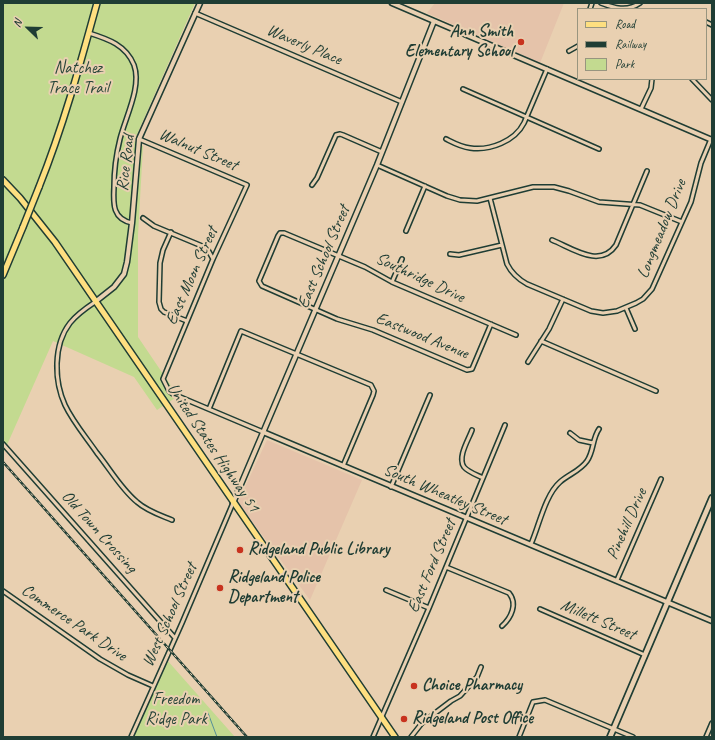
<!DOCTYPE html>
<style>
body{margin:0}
#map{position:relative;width:715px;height:740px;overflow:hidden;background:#e9d0b1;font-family:Caveat,sans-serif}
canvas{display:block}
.frame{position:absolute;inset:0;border:4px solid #1f3d34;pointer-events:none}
.legend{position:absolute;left:577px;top:8px;width:130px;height:72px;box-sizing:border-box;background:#e9d0b1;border:1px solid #98957f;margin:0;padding:5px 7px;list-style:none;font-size:12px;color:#1f3d34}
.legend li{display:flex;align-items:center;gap:8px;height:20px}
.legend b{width:20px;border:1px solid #98957f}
.north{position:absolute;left:8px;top:8px;width:40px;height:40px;-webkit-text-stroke:3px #e9d0b1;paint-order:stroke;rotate:293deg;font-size:11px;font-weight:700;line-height:16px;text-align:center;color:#1f3d34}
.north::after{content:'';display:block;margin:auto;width:14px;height:18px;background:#1f3d34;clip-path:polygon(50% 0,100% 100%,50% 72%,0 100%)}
</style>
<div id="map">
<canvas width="715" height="740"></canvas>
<div class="frame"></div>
<ul class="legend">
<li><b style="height:5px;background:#fedf80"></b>Road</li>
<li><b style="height:5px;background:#1f3d34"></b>Railway</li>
<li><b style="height:11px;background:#c3da90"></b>Park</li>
</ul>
<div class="north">N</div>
</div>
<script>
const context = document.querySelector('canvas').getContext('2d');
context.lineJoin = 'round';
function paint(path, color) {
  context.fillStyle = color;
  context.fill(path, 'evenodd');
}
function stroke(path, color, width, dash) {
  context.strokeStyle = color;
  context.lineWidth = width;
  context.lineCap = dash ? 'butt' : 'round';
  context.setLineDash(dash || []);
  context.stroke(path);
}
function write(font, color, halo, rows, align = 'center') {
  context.font = font + ' Caveat,sans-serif';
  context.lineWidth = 4;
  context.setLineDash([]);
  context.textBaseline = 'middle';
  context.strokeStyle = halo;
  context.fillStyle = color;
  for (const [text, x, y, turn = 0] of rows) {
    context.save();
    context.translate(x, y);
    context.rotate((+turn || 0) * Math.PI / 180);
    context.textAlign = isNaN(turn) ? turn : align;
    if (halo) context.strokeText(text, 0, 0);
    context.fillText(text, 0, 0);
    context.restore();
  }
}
const built = new Path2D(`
 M435 3H564L540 63 427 13Z
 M267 440 362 480 310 600 238 502Z`);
const green = new Path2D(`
 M3 3H195L134 141 143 146 138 235V337L178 396 157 410 134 377 53 341 3 454Z
 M167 660 235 737H134Z`);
const stream = new Path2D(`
 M208 713 217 737`);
const minor = new Path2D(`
 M601 3C614 8 627 12 640 3
 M590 9 592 3
 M195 13 402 102
 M706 22 712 25
 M89 33C108 39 126 45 134 65 142 87 125 118 120 139 116 155 114 171 114 187 113 205 113 219 132 223
 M569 51 578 46
 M692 79 712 100
 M463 89 599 149
 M641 109 651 88 652 79
 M139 139 247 185 213 259 163 379 169 391 173 394 263 432
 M446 139C454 143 461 147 470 148 490 151 515 141 524 123L547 69
 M377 165 447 196 460 200 477 201 533 187H554L569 191 599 202 640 205 682 222
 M312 185 317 178 336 135 340 134 343 135 382 152
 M490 198 507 264C512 274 518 279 527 284L591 311 603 313 617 311 636 303 643 299 652 289 691 202 701 163 711 139
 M143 218 154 226 202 246 208 250 213 259
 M406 231 425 186
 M171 232 163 250 160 263 159 302 161 309 164 312 187 321
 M552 240C572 248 600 269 616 245L647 171
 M450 254 459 255 502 245
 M392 282 402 259
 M95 302C86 308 77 314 70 323 53 345 54 381 65 405 73 422 86 437 97 453 110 469 121 489 137 502 147 511 160 515 172 520
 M626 308 635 329
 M491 324 472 369 467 370 373 330 337 319 262 286 259 281 278 236 280 233H284L365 267 392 282 516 335
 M541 341 656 391
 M528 362 549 329 563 299
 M209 409 241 331 371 385 374 391 373 395 343 466
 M472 430C469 439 457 457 464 467 468 472 477 475 483 478
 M570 433 579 440 593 443
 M3 444 175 638
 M391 487 430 395
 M531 544C539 526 545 495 560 482 569 474 580 471 587 461 594 451 592 439 599 429
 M446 567 509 593C518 604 511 618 502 626
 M617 580 661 479
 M386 590 429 608
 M3 591 100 659 128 675 153 686
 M540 609 645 655
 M131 737 182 623 233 503
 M373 737 429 608 505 425
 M411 737 422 723 451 701 460 696 477 677 481 667
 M519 737 533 702 545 700 633 737
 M706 737 712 723`);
const tertiary = new Path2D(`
 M392 3 712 140
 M95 302 114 287 124 274 127 262 132 223 139 139 200 3
 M263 432 712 621
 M233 503 377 165 434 21`);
const secondary = new Path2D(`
 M610 737 712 498`);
const primary = new Path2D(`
 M3 180 20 198 55 242 395 737
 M39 187C63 127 80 65 97 3
 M3 275 23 227`);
const rail = new Path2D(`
 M3 462 247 737`);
const primaryBridge = new Path2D(`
 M23 227 39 187`);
const markers = [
 [521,42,4,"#c8321e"],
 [240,550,4,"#c8321e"],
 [220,588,4,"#c8321e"],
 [414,686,4,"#c8321e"],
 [404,719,4,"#c8321e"]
];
const poiNames = [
 ["Ann Smith",513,32,"right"],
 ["Elementary School",513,52,"right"],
 ["Ridgeland Public Library",248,550],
 ["Ridgeland Police",228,578],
 ["Department",228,598],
 ["Choice Pharmacy",422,686],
 ["Ridgeland Post Office",412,719]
];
const streetNames = [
 ["Waverly Place",304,45,23],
 ["Walnut Street",198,150,23],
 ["Rice Road",126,163,-83],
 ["Longmeadow Drive",662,229,-68],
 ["East School Street",324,257,-67],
 ["East Moon Street",192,276,-66],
 ["Southridge Drive",420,278,25],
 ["Eastwood Avenue",422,336,22],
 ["United States Highway 51",213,448,56],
 ["South Wheatley Street",445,495,23],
 ["Pinehill Drive",627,524,-66],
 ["Old Town Crossing",99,532,48],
 ["East Ford Street",432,566,-67],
 ["West School Street",170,615,-66],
 ["Millett Street",598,620,23],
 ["Commerce Park Drive",74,623,34]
];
const parkNames = [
 ["Natchez",78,69],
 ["Trace Trail",78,89],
 ["Freedom",176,700],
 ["Ridge Park",176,720]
];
paint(built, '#e5c3aa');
paint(green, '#c3da90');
stroke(stream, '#568e98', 1);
stroke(minor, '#1f3d34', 6);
stroke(tertiary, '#1f3d34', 7);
stroke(secondary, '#1f3d34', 8);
stroke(primary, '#1f3d34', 8);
stroke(minor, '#e9d0b1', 3);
stroke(tertiary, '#e9d0b1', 4);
stroke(secondary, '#e9d0b1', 4.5);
stroke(primary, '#fedf80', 5);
stroke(rail, '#1f3d34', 2.5);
stroke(rail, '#e9d0b1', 1, [3]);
stroke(primaryBridge, '#1f3d34', 8, []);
stroke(primaryBridge, '#fedf80', 5);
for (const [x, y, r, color] of markers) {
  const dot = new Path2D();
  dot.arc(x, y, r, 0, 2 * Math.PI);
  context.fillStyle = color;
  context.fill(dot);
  stroke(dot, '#e9d0b1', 1.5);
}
write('bold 17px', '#1f3d34', '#e9d0b1', poiNames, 'left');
write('17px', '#1f3d34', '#e9d0b1', streetNames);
write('17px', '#274539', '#e9d0b1', parkNames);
</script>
